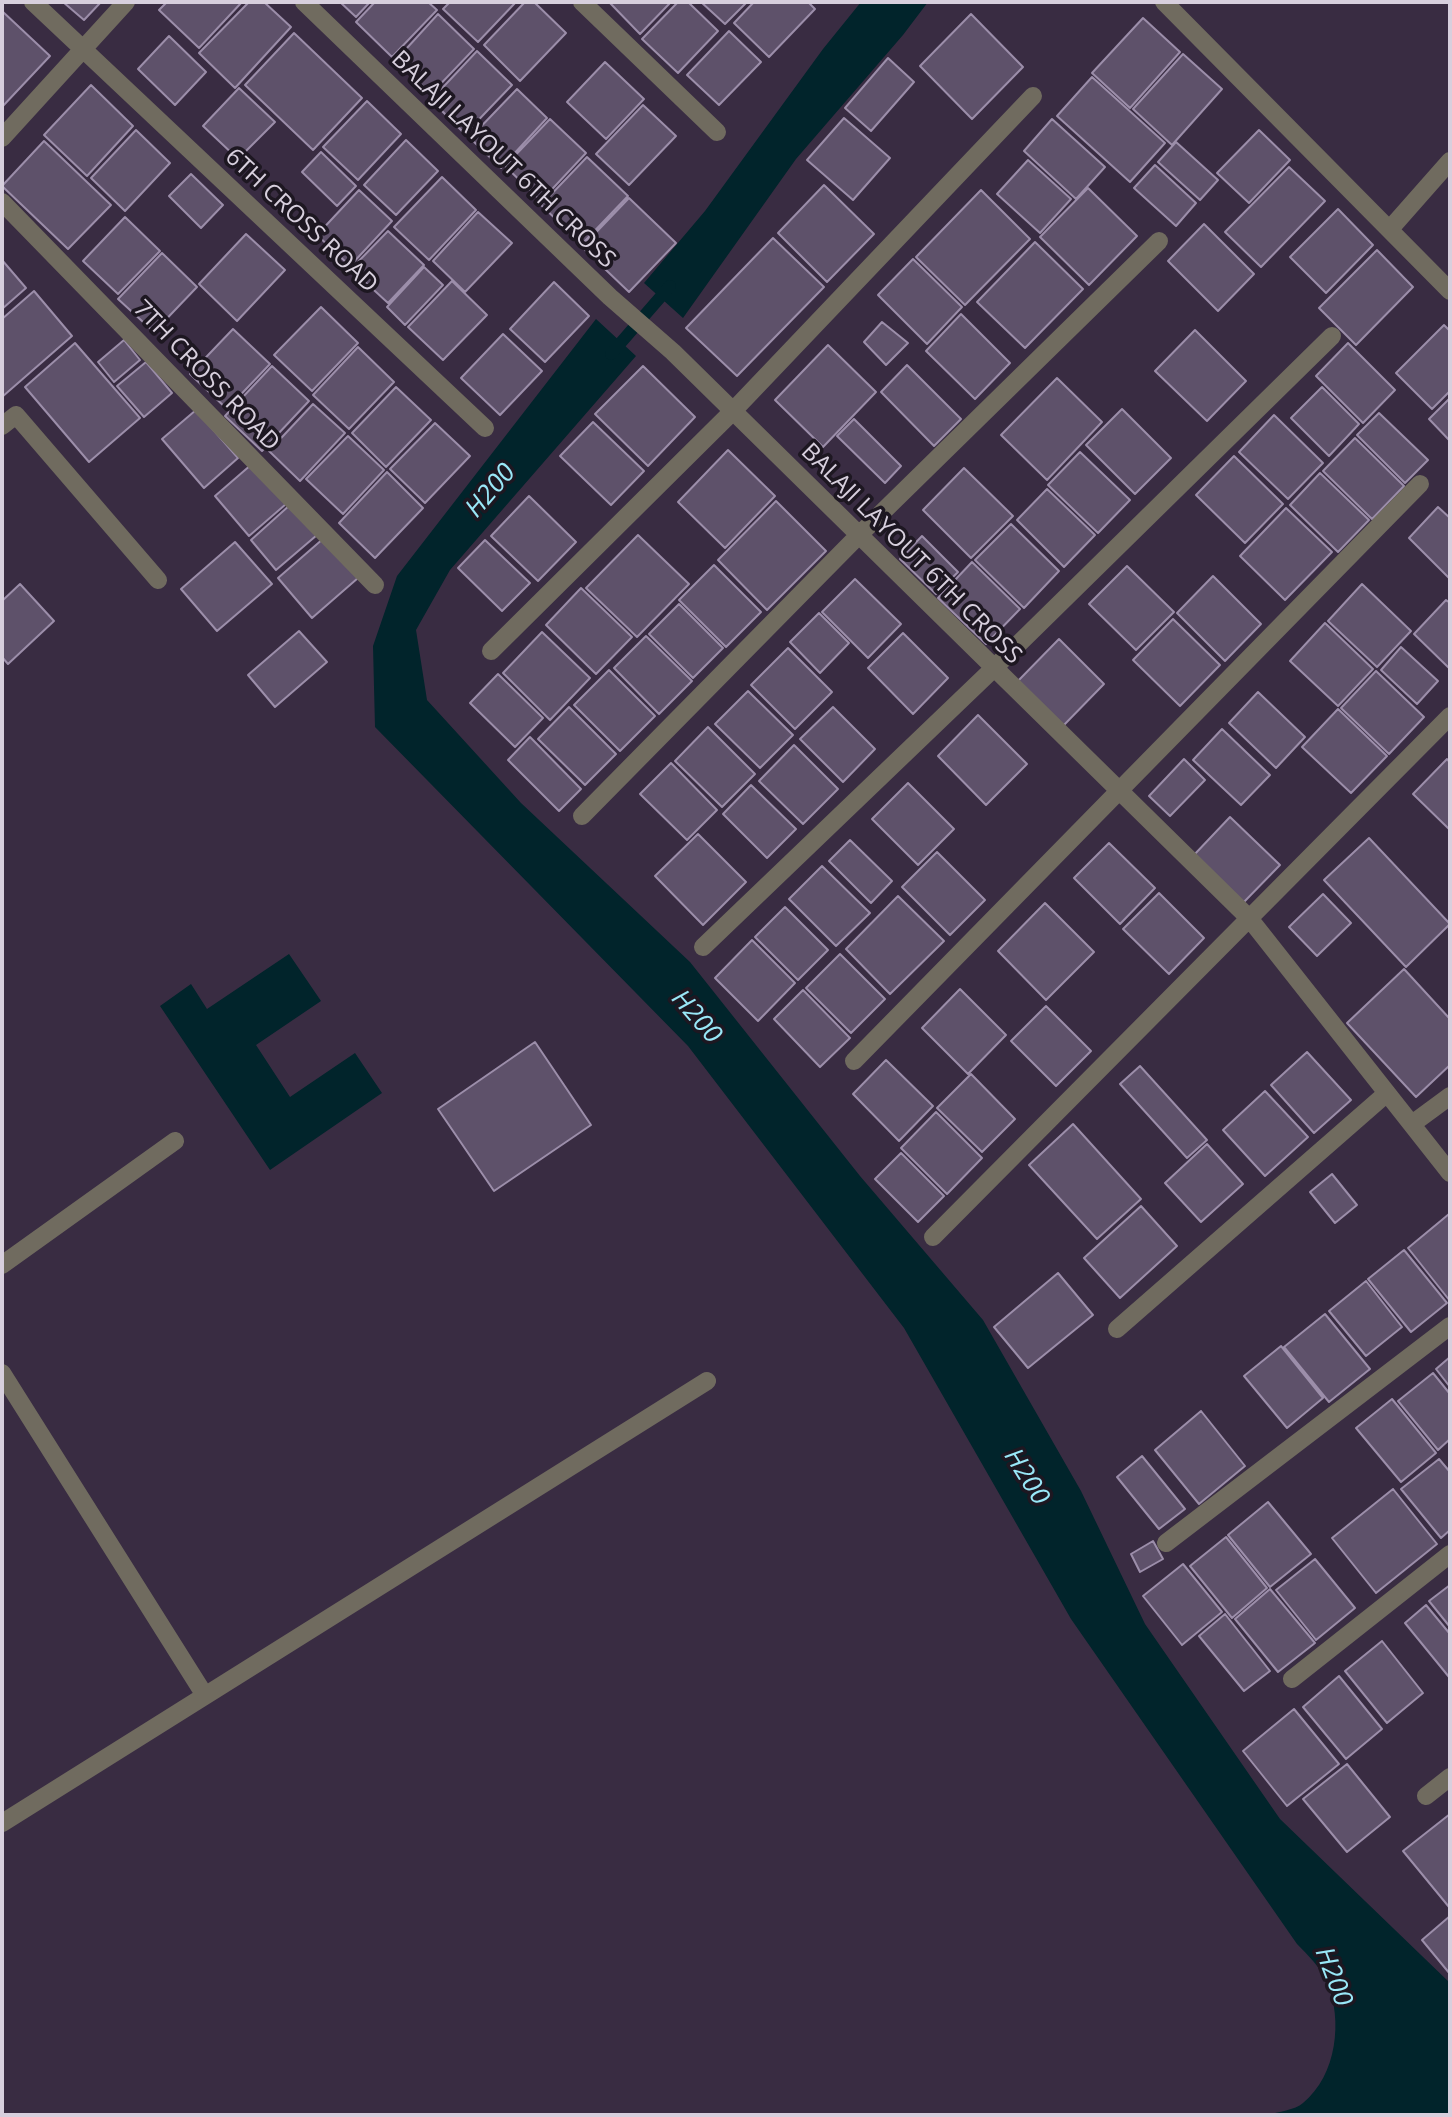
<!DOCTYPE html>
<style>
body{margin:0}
#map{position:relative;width:1452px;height:2117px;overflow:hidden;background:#392c42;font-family:"Open Sans",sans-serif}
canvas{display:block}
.frame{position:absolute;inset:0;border:4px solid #d7cfdd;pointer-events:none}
</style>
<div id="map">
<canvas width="1452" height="2117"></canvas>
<div class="frame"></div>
</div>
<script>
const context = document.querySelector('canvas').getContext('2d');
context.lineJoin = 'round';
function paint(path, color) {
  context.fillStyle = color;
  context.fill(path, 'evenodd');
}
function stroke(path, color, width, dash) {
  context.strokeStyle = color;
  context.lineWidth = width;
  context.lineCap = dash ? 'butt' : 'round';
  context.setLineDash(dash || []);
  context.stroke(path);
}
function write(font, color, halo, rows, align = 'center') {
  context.font = font + ' "Open Sans",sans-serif';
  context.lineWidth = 7;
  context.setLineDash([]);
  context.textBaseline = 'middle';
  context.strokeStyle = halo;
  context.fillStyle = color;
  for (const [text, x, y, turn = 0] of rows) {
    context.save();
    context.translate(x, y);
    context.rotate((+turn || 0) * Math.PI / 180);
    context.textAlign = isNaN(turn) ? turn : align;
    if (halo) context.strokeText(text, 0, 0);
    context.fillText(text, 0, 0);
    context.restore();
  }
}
const water = new Path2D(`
 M861 2H928L903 35 796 159 683 318 644 283 705 211 823 49Z
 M596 319 636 356 450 570 416 630 427 700 521 803 690 962 860 1176 983 1320 1081 1491 1145 1624 1280 1819 1450 1983V2115H1267C1278 2112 1295 2110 1303 2103 1337 2075 1343 2020 1327 1982 1320 1967 1308 1955 1297 1944L1071 1619 904 1328 688 1046 375 727 373 646 397 576Z
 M289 954 321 1001 256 1045 290 1097 355 1053 382 1093 270 1170 160 1006 191 984 207 1009Z`);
const stream = new Path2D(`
 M611 354 670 286`);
const building = new Path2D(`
 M63 2H101L84 20Z
 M167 2H242L199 48 159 10Z
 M249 2H264L291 27 235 88 199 53Z
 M340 2H370L356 17Z
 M375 2H428L437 10 392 57 356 22Z
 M450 2H516L478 42 443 9Z
 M525 2H534L566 33 520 81 484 45Z
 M609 2H671L640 34Z
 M678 2H688L718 31 678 73 642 39Z
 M701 2H747L725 24Z
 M754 2H808L815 9 769 57 734 23Z
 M2 11 50 56 2 107Z
 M438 14 474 49 431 94 396 60Z
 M971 14 1023 67 972 119 920 66Z
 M1143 18 1180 52 1130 108 1092 73Z
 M729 31 761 62 719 105 687 75Z
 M294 33 362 98 313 150 245 85Z
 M169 36 206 72 175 105 138 69Z
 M477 51 512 85 465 134 431 100Z
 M1183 54 1222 89 1172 145 1133 109Z
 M888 58 914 82 871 131 845 108Z
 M605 62 644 99 606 139 567 102Z
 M1092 77 1165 143 1130 182 1057 116Z
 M91 85 133 126 87 176 44 135Z
 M239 88 275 122 238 159 203 126Z
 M517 89 547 118 501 168 470 138Z
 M367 101 401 134 358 180 323 147Z
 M643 105 676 136 629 185 596 154Z
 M844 118 890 158 853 200 807 160Z
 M550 119 586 153 541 201 505 166Z
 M1052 119 1105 167 1076 199 1024 151Z
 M136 130 170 163 125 211 91 178Z
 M1259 130 1290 160 1249 203 1217 173Z
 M406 140 438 171 396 215 364 185Z
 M44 141 111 205 68 249 2 186Z
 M1176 142 1218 180 1200 200 1158 162Z
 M321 152 356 186 337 206 302 172Z
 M587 157 628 196 582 244 541 205Z
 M1028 160 1071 199 1040 233 997 194Z
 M1155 165 1196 203 1176 226 1134 188Z
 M1289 167 1325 201 1261 267 1225 232Z
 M191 174 223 205 201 228 169 196Z
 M442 177 476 210 429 260 394 227Z
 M824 185 874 234 827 282 778 233Z
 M1088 188 1137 236 1089 285 1040 237Z
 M359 190 392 221 350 266 317 235Z
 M981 190 1030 239 965 305 916 257Z
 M629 198 676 243 629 292 582 247Z
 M1338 209 1373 245 1326 293 1290 257Z
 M478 212 512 243 465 292 433 261Z
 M125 217 160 251 118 294 83 261Z
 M1204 224 1254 274 1218 311 1168 261Z
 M388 231 424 265 388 303 351 269Z
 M246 234 285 270 237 321 199 284Z
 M773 238 824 287 737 376 686 328Z
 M1035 242 1083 289 1025 348 977 302Z
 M1377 250 1413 287 1356 345 1319 308Z
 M162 253 197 287 154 332 118 299Z
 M913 259 962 307 927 344 878 295Z
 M2 260 26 288 2 309Z
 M424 267 443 285 405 325 387 307Z
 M452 281 487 315 443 360 408 327Z
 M554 282 589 316 545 362 510 329Z
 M34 291 72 336 2 397V319Z
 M321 307 358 343 312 391 274 355Z
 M961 314 1010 363 975 399 926 351Z
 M882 322 908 343 886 365 864 342Z
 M1444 325 1450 331V391L1432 409 1396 373Z
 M233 329 270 364 227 409 190 374Z
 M1195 330 1246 381 1207 421 1155 371Z
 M503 334 542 371 500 415 461 378Z
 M124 340 140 360 114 382 98 362Z
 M75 343 140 418 89 462 25 387Z
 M1348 343 1395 390 1363 423 1316 376Z
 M828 345 876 392 823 447 775 400Z
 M358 347 394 382 349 429 313 395Z
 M146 362 172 393 144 417 117 386Z
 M907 365 961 419 934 446 881 392Z
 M272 366 309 401 262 451 225 416Z
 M643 366 695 417 648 466 595 414Z
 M1057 378 1102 422 1047 480 1001 435Z
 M396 387 431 420 386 467 352 433Z
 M1322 387 1359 424 1329 456 1291 418Z
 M1450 398V441L1429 419Z
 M313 404 345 433 300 481 269 451Z
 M1122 409 1171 458 1135 494 1086 445Z
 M196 410 238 458 204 488 162 439Z
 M1379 413 1428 460 1405 483 1357 435Z
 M1274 415 1323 463 1288 499 1239 452Z
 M854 419 901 466 885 483 837 436Z
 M593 422 644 471 611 505 560 456Z
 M435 423 470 456 425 503 390 469Z
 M348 436 384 470 343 514 306 479Z
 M1355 438 1404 486 1372 519 1323 471Z
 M728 450 775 496 725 548 678 502Z
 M1080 452 1130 500 1098 533 1048 485Z
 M1234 456 1283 504 1245 543 1196 495Z
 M252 464 286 504 249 536 215 496Z
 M964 468 1013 516 971 558 923 510Z
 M387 472 423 508 375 558 339 523Z
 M1320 473 1369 520 1338 552 1290 505Z
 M1047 489 1095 535 1064 567 1017 520Z
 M529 496 576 542 538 581 491 536Z
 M776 501 826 551 767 610 718 560Z
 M291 504 317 535 276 570 251 540Z
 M1438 507 1450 518V579L1409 538Z
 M1286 508 1332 552 1285 600 1240 556Z
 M1011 524 1059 571 1024 608 975 560Z
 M638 535 689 584 637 637 586 588Z
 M922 536 958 572 936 594 900 559Z
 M324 538 358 578 312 618 278 578Z
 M485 540 530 583 502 611 458 568Z
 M235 542 272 584 217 631 181 589Z
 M972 562 1020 609 986 644 938 598Z
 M714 565 761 612 726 647 679 600Z
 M1127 566 1174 612 1136 650 1089 604Z
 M1213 576 1261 624 1225 661 1177 613Z
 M855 579 901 624 868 658 822 612Z
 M20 584 54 621 8 664 2 657V601Z
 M1362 584 1411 631 1377 667 1328 621Z
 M581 588 632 637 596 674 546 625Z
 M1446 600 1450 603V669L1414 634Z
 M679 604 723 648 693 678 649 634Z
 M819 613 849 643 820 673 790 642Z
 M1173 619 1220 665 1180 706 1133 660Z
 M1325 623 1373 669 1338 706 1290 661Z
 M299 631 327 662 275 707 248 675Z
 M542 632 590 678 550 720 503 673Z
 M903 633 948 678 913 714 868 668Z
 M646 636 692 681 659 714 614 668Z
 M1059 639 1104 684 1062 727 1016 683Z
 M1401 647 1438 681 1417 704 1381 670Z
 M788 648 832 692 795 729 751 685Z
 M609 670 655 716 620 751 574 705Z
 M1376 671 1424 717 1389 754 1341 708Z
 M498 674 543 718 515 747 470 703Z
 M748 691 793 735 760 768 715 724Z
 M1258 692 1305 737 1276 768 1229 723Z
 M569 707 616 754 585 785 538 739Z
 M833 707 875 749 843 782 800 739Z
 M1338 709 1387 756 1351 793 1302 747Z
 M978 715 1027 764 986 805 938 756Z
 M708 727 755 774 722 807 675 761Z
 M1222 729 1270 775 1241 805 1193 760Z
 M530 737 581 789 559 811 508 760Z
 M794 745 838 789 803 824 759 781Z
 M1184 759 1205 780 1170 816 1149 796Z
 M1447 759 1450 763V830L1413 794Z
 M671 763 717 810 687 840 640 794Z
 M908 783 954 829 918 865 872 819Z
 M751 785 796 829 767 858 723 814Z
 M1230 817 1280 865 1243 903 1193 856Z
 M698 834 746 882 703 925 655 876Z
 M1369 838 1450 924 1406 967 1324 880Z
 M850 840 892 881 871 903 829 861Z
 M1109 843 1155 888 1120 924 1074 878Z
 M937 852 985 900 950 935 902 887Z
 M822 866 870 913 836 946 789 899Z
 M1159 893 1204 938 1169 974 1123 929Z
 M1323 894 1351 923 1317 956 1289 927Z
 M898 896 944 941 890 994 846 949Z
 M1045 903 1094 952 1046 1000 998 951Z
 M785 907 828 950 798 980 755 937Z
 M752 940 795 983 758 1021 715 978Z
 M840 954 885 999 851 1033 806 988Z
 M1404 969 1450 1019V1065L1416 1097 1347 1023Z
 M960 989 1006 1035 968 1074 922 1028Z
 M803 990 850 1038 820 1067 774 1019Z
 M1046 1006 1091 1051 1056 1086 1011 1041Z
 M535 1042 591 1125 494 1191 438 1109Z
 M1307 1052 1351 1100 1314 1133 1271 1085Z
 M886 1060 933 1106 899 1141 853 1094Z
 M1140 1066 1207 1140 1187 1158 1120 1084Z
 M971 1074 1015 1119 982 1152 937 1108Z
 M1265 1091 1308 1137 1265 1176 1223 1130Z
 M936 1112 982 1158 947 1194 901 1148Z
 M1073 1124 1141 1199 1097 1239 1029 1165Z
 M1207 1144 1243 1184 1201 1222 1165 1183Z
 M901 1153 944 1196 918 1222 875 1179Z
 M1332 1174 1357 1205 1335 1223 1310 1192Z
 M1141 1206 1177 1246 1120 1298 1084 1258Z
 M1449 1214 1450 1215V1301L1408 1248Z
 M1404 1250 1447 1303 1411 1332 1368 1279Z
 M1058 1273 1093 1315 1028 1368 994 1327Z
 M1366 1281 1402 1327 1366 1356 1329 1311Z
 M1325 1314 1370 1369 1329 1402 1284 1347Z
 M1281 1346 1323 1398 1287 1428 1244 1376Z
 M1450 1357V1387L1436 1369Z
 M1433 1373 1450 1394V1439L1438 1450 1398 1401Z
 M1392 1399 1436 1453 1401 1482 1356 1428Z
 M1201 1411 1245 1466 1199 1504 1155 1450Z
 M1142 1456 1185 1509 1159 1529 1117 1477Z
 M1439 1459 1450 1472V1530L1441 1538 1401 1489Z
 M1393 1489 1437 1544 1376 1593 1332 1538Z
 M1268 1502 1311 1554 1270 1587 1228 1535Z
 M1226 1537 1267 1588 1232 1618 1190 1566Z
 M1153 1541 1163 1559 1140 1572 1131 1554Z
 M1315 1559 1355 1608 1316 1640 1276 1590Z
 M1183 1564 1222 1612 1182 1645 1143 1596Z
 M1450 1585V1627L1429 1601Z
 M1270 1589 1315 1643 1278 1672 1235 1619Z
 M1426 1605 1450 1634 1449 1677 1405 1623Z
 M1225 1614 1270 1671 1244 1691 1199 1636Z
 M1382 1641 1423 1693 1387 1723 1345 1671Z
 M1339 1676 1382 1729 1346 1759 1303 1707Z
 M1294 1709 1339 1764 1287 1806 1243 1751Z
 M1347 1764 1390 1817 1347 1852 1303 1799Z
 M1450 1814V1906L1449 1907 1403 1851Z
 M1450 1916V1974L1422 1940Z`);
const minor = new Path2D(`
 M33 2 485 428
 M304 2 610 297 673 352 1249 918 1450 1173
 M582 2 717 132
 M1164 2 1450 291
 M2 138 126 2
 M2 202 375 585
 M1390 229 1450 161
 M2 426 16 415 158 580
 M491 651 732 412 1033 96
 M582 816 858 536 1159 241
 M703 947 993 669 1332 336
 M854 1061 1420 484
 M1412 1124 1450 1096
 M933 1237 1450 716
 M2 1265 175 1141
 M1117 1329 1387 1093
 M2 1373 204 1694
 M1166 1543 1450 1326
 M1292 1679 1450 1554
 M1426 1796 1450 1777
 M2 1823 707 1381`);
const streetNames = [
 ["BALAJI LAYOUT 6TH CROSS",503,160,44],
 ["6TH CROSS ROAD",301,221,43],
 ["7TH CROSS ROAD",206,376,46],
 ["BALAJI LAYOUT 6TH CROSS",911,554,45]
];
const waterNames = [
 ["H200",491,491,-49],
 ["H200",696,1017,49],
 ["H200",1026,1477,58],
 ["H200",1333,1977,69]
];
paint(water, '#01242b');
stroke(stream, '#01242b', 12);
paint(building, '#5e516a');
stroke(building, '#9c8eaa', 2);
stroke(minor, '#706b5f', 18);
write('24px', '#d7cfdd', '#1d1721', streetNames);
write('italic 26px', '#99e7f7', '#1d1721', waterNames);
</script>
